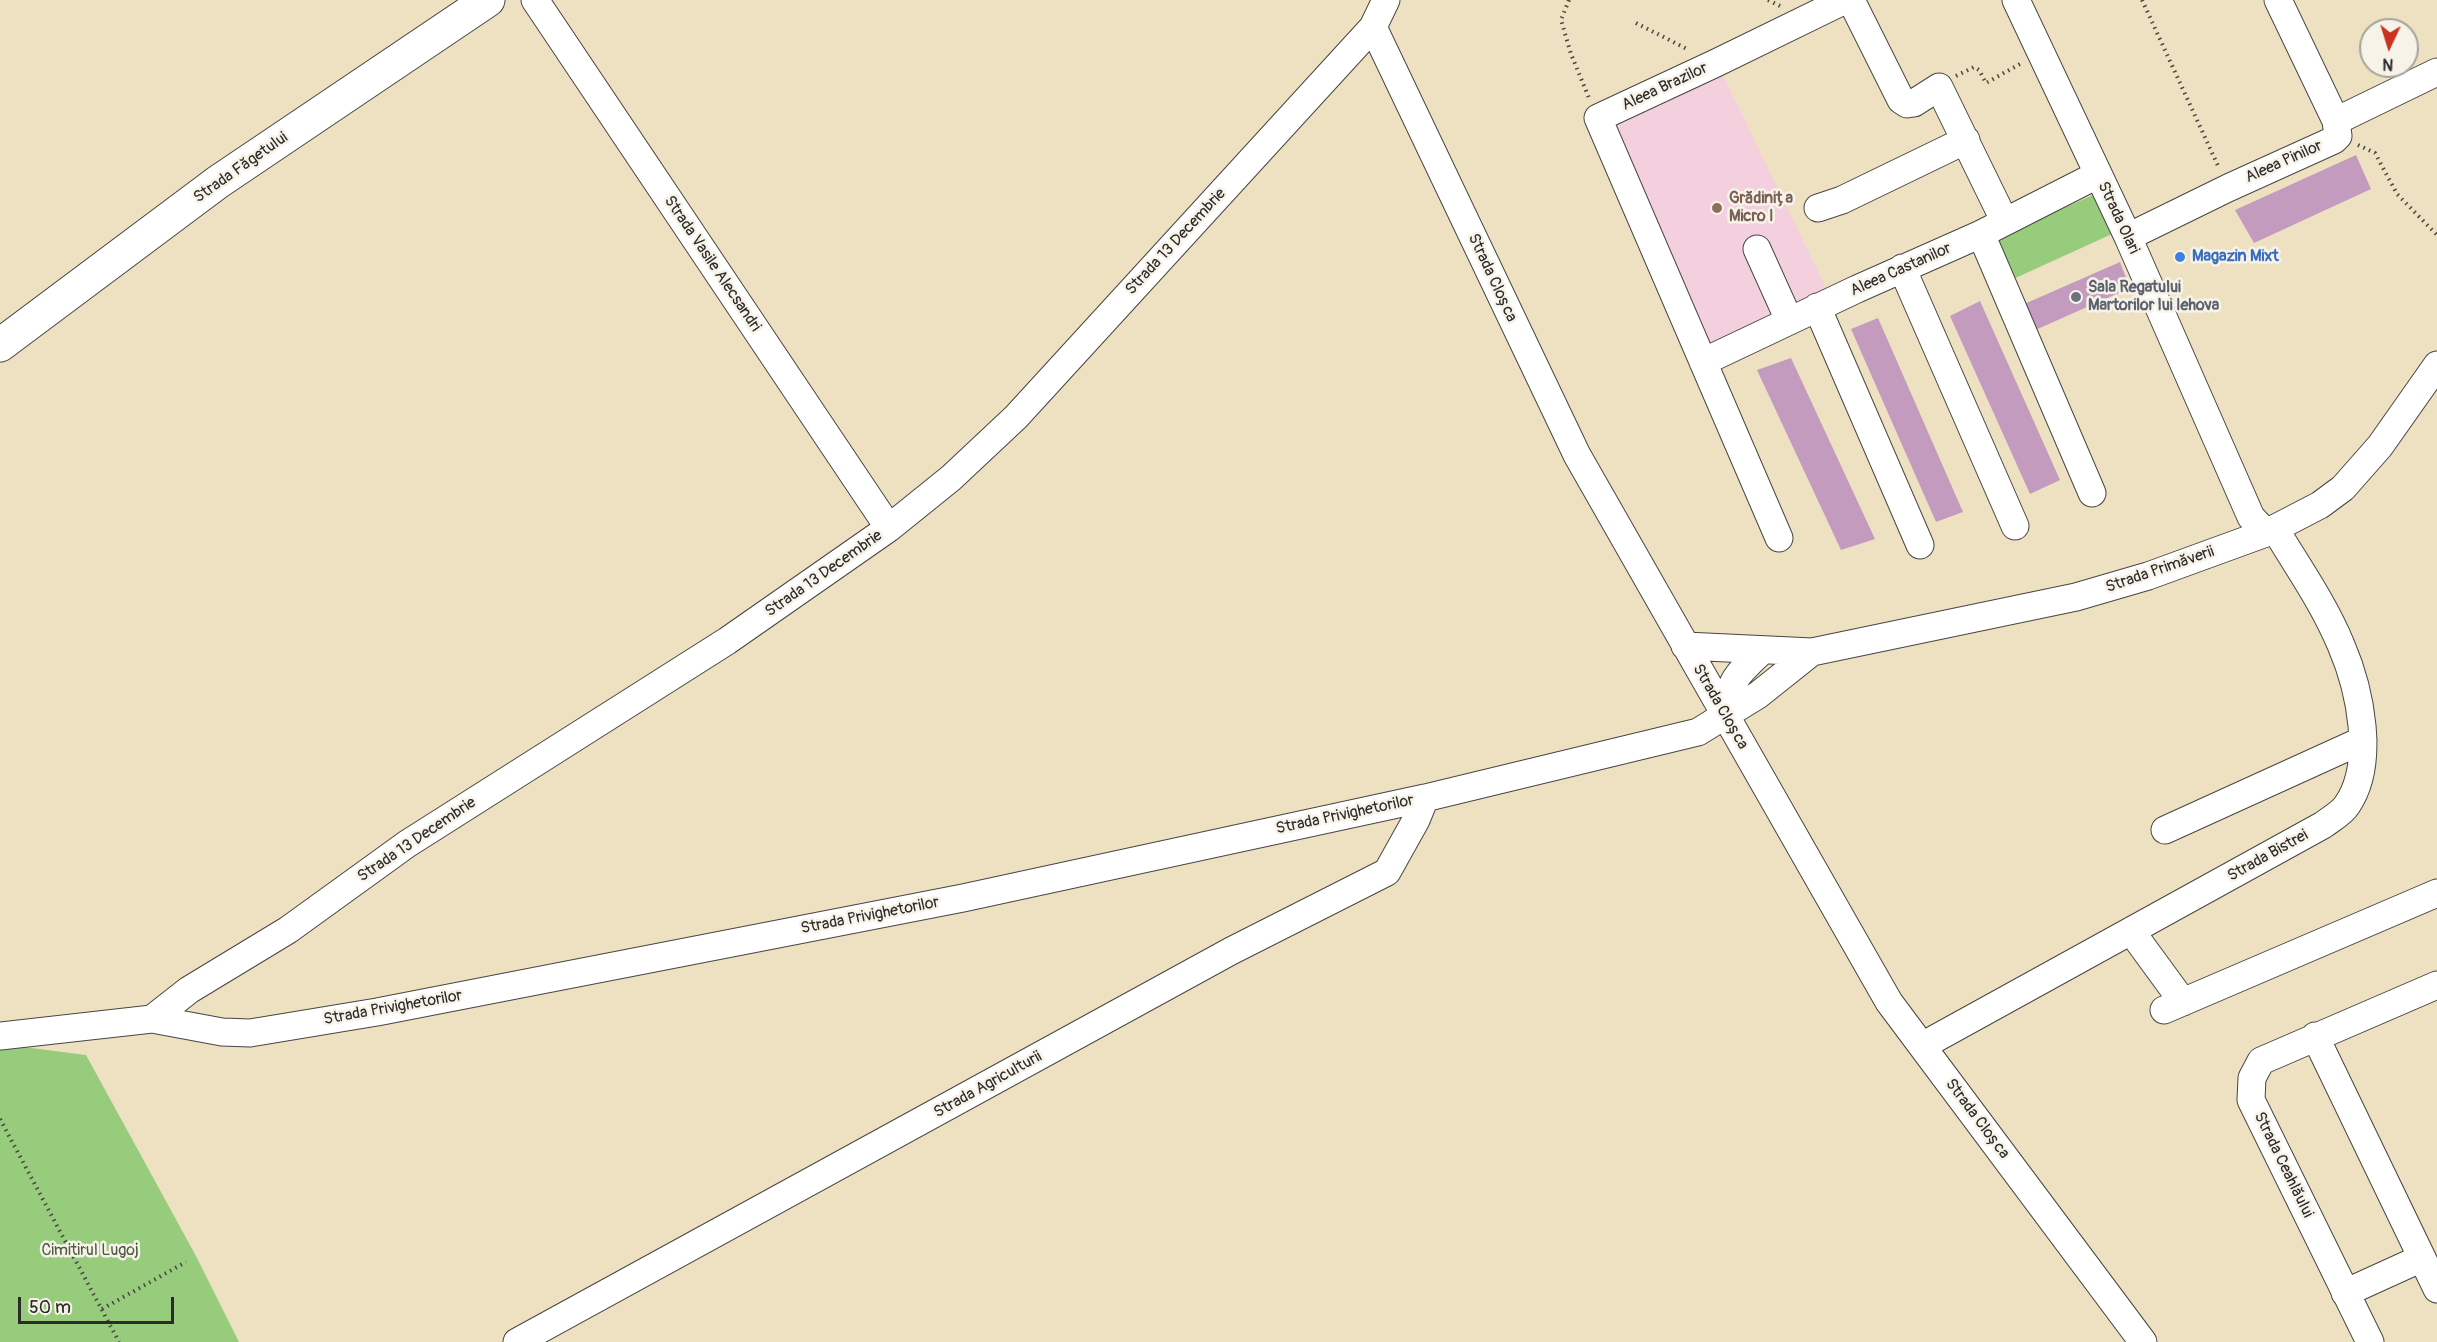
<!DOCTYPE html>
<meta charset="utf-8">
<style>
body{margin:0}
#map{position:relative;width:2437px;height:1342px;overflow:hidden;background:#ede1c2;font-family:Pangolin,sans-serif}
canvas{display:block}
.north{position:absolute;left:2359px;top:18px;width:60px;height:60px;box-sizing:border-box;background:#f7f3e8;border:2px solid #a5a39c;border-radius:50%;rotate:184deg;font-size:16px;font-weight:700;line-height:24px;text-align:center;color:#2b2b2b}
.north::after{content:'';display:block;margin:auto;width:21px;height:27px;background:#c8321e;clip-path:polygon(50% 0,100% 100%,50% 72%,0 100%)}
.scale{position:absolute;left:18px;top:1297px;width:156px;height:27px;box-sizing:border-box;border:3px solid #2b2b2b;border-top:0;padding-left:8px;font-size:18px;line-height:21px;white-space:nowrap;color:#2b2b2b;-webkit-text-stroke:4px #f7f3e8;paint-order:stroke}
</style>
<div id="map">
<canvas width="2437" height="1342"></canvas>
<div class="north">N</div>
<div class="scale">50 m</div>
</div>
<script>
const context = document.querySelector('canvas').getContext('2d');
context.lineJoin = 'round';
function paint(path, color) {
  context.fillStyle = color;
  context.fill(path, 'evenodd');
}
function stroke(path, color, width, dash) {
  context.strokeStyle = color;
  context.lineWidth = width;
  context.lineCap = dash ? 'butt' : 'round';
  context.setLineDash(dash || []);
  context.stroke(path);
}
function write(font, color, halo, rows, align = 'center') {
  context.font = font + ' Pangolin,sans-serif';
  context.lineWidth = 5;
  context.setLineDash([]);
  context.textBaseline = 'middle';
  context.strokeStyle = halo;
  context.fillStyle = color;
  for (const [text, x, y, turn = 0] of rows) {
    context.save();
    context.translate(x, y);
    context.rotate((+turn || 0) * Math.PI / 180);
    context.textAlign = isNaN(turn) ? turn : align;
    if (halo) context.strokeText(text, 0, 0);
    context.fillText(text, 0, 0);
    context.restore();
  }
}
const built = new Path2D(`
 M1720 69 1829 294 1707 352 1610 121Z`);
const green = new Path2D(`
 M2095 194 2112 234 2011 280 1993 240Z
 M0 1044 86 1055 196 1256 239 1342H0Z`);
const building = new Path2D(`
 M2356 155 2371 189 2254 243 2235 210Z
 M2120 262 2130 288 2033 331 2022 305Z
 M1980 301 2060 480 2030 494 1950 316Z
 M1878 318 1963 512 1936 522 1851 329Z
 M1791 358 1875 539 1841 550 1757 370Z`);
const path = new Path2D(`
 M1569 0 1561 20 1571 54 1589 98
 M1768 0 1780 6
 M2142 0 2219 168
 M1636 23 1689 50
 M1956 76 1974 67 1979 70 1986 83 2020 64
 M2358 145 2375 153 2397 194 2437 235
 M0 1119 119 1342
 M102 1309 186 1262`);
const minor = new Path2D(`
 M535 0 889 528
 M1851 0 1901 100 1907 104 1914 103 1939 87 2004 220
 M2016 0 2128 237 2251 517 2266 533
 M1373 27 1577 455 1889 1002 2143 1342
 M2336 121 2437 72
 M1818 208 1842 200 1966 140
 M1981 234 2092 493
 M2128 237 2228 188 2334 140 2338 136 2336 121 2278 0
 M1757 249 1789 320
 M1902 268 2015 526
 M1817 307 1920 545
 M1703 362 1857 289 1981 234 2097 175
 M1779 538 1598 118 1716 63 1845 0
 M1685 646 1812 652 2076 597 2148 576 2266 533 2320 505 2343 488 2380 446 2437 365
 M1725 714C1731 679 1736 675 1762 651
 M2165 830 2363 740
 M2131 931 2183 1002
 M2164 1010 2437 893
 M152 1019 189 990 288 930 407 844 727 641 889 528 951 478 1016 417 1373 27 1386 0
 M0 1036 152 1019 222 1032 250 1033 377 1012 963 898 1425 798 1698 732 1758 695 1812 652
 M2315 1036 2437 1289
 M1922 1046 2323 825C2331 819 2342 813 2347 805 2376 763 2360 689 2341 645 2324 604 2298 567 2275 529
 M2345 1293 2422 1258
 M517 1342 1231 951 1387 872 1416 820 1425 798
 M2370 1342 2251 1100 2252 1078 2261 1061 2437 985`);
const major = new Path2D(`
 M0 345 218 182 488 0`);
const markers = [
 [1717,208,6,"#8d6e63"],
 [2180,257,6,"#3f7fe0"],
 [2076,297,6,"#6b7280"]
];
const streetNames = [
 ["Aleea Brazilor",1665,87,-25],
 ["Aleea Pinilor",2284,162,-24],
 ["Strada Făgetului",241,168,-35],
 ["Strada Olari",2118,218,65],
 ["Strada 13 Decembrie",1176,242,-47],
 ["Strada Vasile Alecsandri",712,264,56],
 ["Aleea Castanilor",1901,270,-24],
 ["Strada Cloșca",1492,278,65],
 ["Strada Primăverii",2160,570,-19],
 ["Strada 13 Decembrie",824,574,-35],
 ["Strada Cloșca",1720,707,60],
 ["Strada Privighetorilor",1345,815,-12],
 ["Strada 13 Decembrie",417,840,-34],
 ["Strada Bistrei",2268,856,-29],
 ["Strada Privighetorilor",870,916,-11],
 ["Strada Privighetorilor",393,1008,-10],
 ["Strada Agriculturii",988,1085,-29],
 ["Strada Cloșca",1977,1119,53],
 ["Strada Ceahlăului",2283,1165,64]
];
const educationNames = [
 ["Grădinița",1729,199],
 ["Micro I",1729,217]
];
const shopNames = [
 ["Magazin Mixt",2192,257]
];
const worshipNames = [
 ["Sala Regatului",2088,288],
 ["Martorilor lui Iehova",2088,306]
];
const parkNames = [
 ["Cimitirul Lugoj",90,1251]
];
paint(built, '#f4cfdd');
paint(green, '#98cc7d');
paint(building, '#c39bbf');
stroke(minor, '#484642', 29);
stroke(major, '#484642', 35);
stroke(path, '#484642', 4, [1.5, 4.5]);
stroke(minor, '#fff', 27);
stroke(major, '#fff', 33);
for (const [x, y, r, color] of markers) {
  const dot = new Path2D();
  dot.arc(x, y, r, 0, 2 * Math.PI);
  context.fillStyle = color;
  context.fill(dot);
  stroke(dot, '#f7f3e8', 2);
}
write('16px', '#2b2b2b', '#f7f3e8', streetNames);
write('bold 16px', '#785e54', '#f7f3e8', educationNames, 'left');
write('bold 16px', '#366cbe', '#f7f3e8', shopNames, 'left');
write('bold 16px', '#5b616d', '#f7f3e8', worshipNames, 'left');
write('16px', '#4c5b44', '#f7f3e8', parkNames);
</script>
